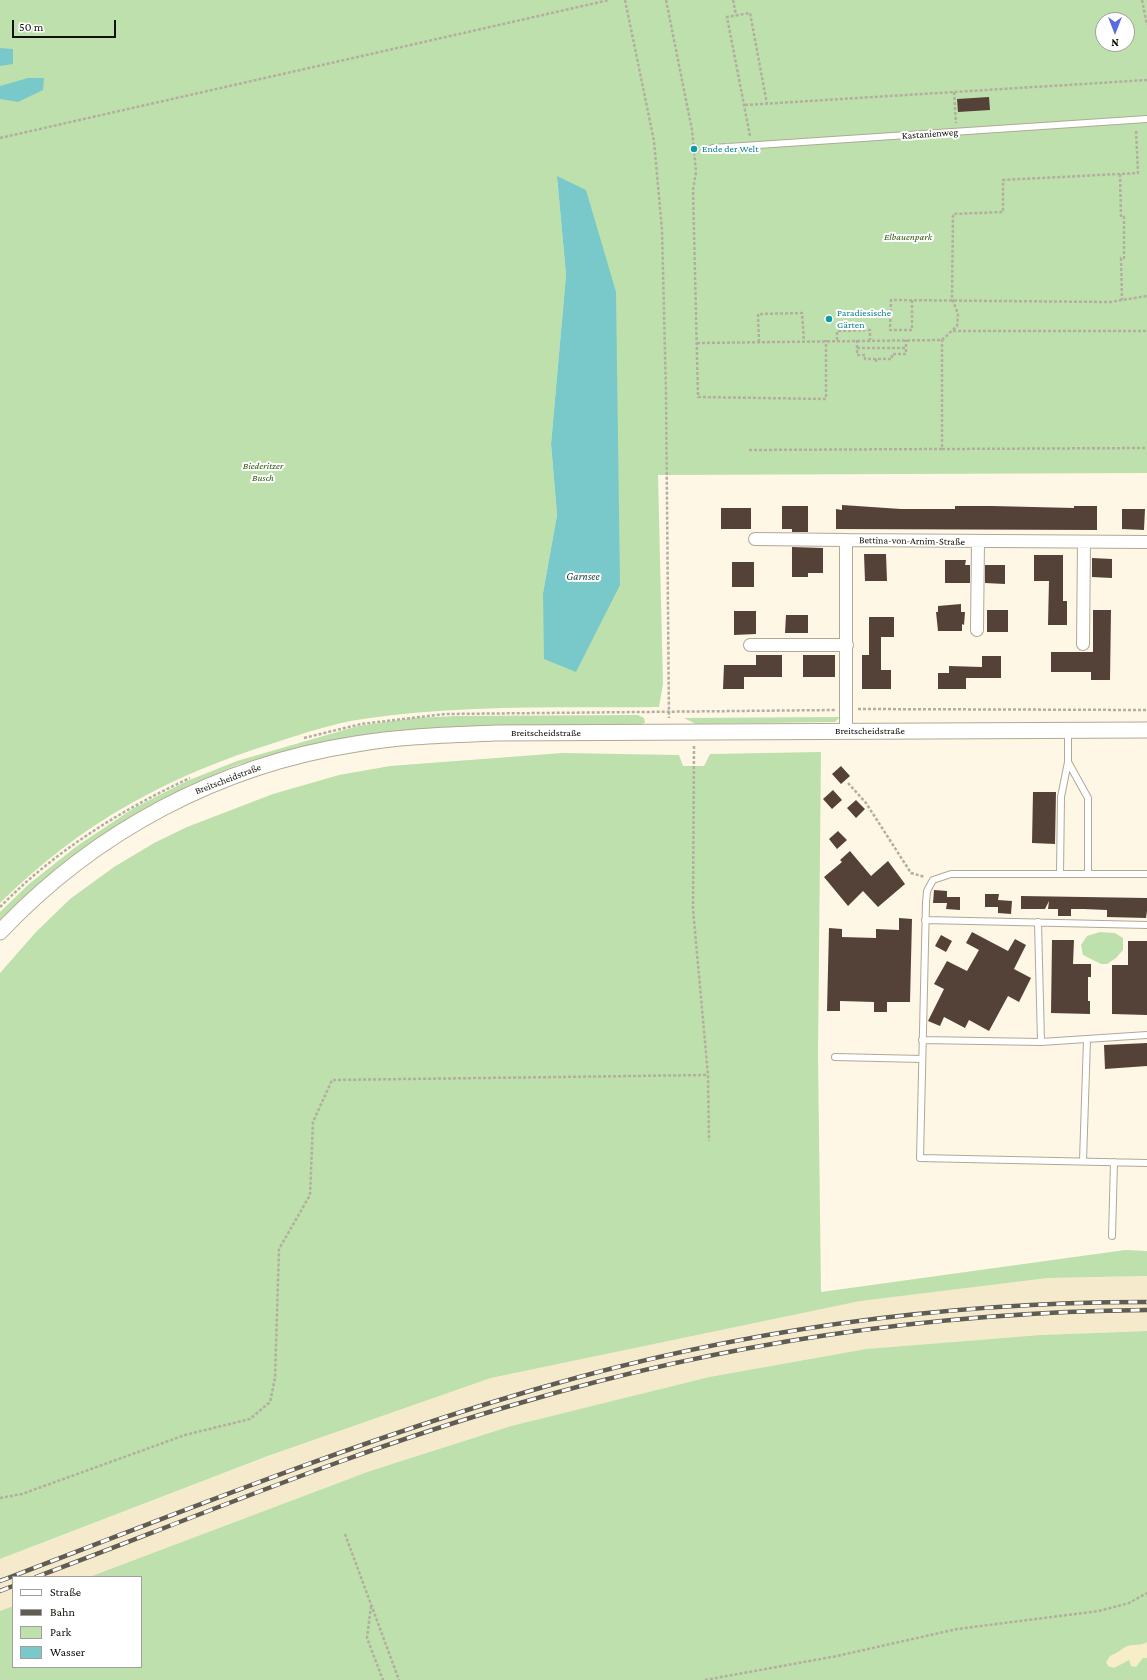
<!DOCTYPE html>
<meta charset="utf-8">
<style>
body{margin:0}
#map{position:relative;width:1147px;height:1680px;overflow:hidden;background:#fef7e5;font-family:"Crimson Pro",serif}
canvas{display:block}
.legend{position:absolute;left:12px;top:1576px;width:130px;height:92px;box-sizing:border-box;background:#fff;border:1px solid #a19f9d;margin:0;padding:5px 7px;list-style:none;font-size:12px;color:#131009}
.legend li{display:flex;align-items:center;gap:8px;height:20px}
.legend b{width:20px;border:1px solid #a19f9d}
.north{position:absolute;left:1095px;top:12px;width:40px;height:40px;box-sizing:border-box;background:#fff;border:1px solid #a19f9d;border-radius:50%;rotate:180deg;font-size:11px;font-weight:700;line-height:16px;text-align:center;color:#131009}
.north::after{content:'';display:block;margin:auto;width:14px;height:18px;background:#586be1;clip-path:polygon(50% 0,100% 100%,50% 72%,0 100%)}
.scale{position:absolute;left:12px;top:20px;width:104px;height:18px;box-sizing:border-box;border:2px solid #131009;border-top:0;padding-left:5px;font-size:12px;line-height:14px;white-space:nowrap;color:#131009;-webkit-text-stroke:3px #fff;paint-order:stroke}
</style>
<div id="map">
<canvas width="1147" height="1680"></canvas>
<ul class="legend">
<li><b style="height:5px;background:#fff"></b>Straße</li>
<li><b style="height:5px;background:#615c52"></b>Bahn</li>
<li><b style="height:11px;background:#bee0ad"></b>Park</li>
<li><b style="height:11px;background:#79c9ca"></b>Wasser</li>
</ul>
<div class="north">N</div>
<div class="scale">50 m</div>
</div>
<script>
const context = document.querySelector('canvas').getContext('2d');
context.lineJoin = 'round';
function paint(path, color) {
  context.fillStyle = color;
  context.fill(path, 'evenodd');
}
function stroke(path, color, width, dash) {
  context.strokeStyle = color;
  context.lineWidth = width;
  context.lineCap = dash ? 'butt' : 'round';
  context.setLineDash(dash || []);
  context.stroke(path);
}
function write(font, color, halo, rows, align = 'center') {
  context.font = font + ' "Crimson Pro",serif';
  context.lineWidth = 4;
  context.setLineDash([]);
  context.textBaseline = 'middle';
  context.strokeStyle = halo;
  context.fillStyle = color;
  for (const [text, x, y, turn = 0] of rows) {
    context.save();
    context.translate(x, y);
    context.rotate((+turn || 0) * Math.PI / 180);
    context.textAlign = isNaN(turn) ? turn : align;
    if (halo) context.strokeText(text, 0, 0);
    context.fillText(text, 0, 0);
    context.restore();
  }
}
const built = new Path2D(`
 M1147 1276V1331L1040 1335 866 1349 709 1377 511 1426 370 1471 89 1577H13V1606L0 1611V1559L269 1456 491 1378 862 1300 1048 1278Z`);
const green = new Path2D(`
 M0 0H1147V473L658 475 663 684 659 707C561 708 461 704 363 719 334 723 305 733 277 742 168 776 82 822 0 903ZM1103 20H1127V44H1103ZM557 176 620 585 543 593 557 515 551 444 566 275Z
 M638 715 644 718 645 723 638 725 442 728 352 737 292 750 237 765 188 786 136 814 79 851 32 890 0 920V912L29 884 77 846 134 808 187 781 237 761 358 726 414 718 455 716Z
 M840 717 835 722 696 724 684 718Z
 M821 752 818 1055 821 1292 1125 1250 1147 1251V1276L1048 1278 860 1301 491 1378 268 1456 0 1559V973L36 932 70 899 114 867 154 843 187 827 273 794 339 775 390 766 562 753 679 755 683 766H704L710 754Z
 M1100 932 1115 933 1123 938V950L1116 958 1107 964H1101L1083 955 1081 945 1087 936Z
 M1147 1331V1680H0V1611L13 1606V1667H141V1577H89L370 1471 511 1426 709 1377 866 1349 1040 1335Z`);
const sand = new Path2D(`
 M1147 1642V1658H1143L1136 1667 1131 1666 1129 1660 1114 1668 1108 1666 1106 1662 1110 1656C1118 1653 1121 1649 1127 1646 1134 1644 1141 1646 1147 1642Z`);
const water = new Path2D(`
 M0 48 13 49V64L0 66Z
 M28 78H44L43 90 18 102 0 99V86Z
 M557 176 586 190 616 292 620 585 576 672 544 659 543 593 557 515 551 444 566 275Z`);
const building = new Path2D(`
 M989 97 990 110 958 112 957 99Z
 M842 505 901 509H955V506H992L1074 508V506H1097V530L836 529V509L842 510Z
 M782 506H808V532H792V529H782Z
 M721 508H751V529H721Z
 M1122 509H1145L1144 530 1122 529Z
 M792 547 823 548V573H808V577H792Z
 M864 554H886L887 581H865Z
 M1034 555H1063V601H1067V625H1048L1049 581H1034Z
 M1092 558 1112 559V578L1092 577Z
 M945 560H966L965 565H970V583H945Z
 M732 562H754V587H732Z
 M985 565H1005V584L985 583Z
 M961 604V612H965L964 625 962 624V631H938L936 612H938V606Z
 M987 610H1008V632H987Z
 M1093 610H1111L1110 680H1091V672H1051V652H1093Z
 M734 611H756V634L734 635Z
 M786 615H808V633H785Z
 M869 617H894V637H881V670H891V689H862V655H869Z
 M756 655H782V677H744V689H723L724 665H756Z
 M803 655H835V677H803Z
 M982 656H1001V678H966V689H938V673H949V666L982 667Z
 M841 766 850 776 841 784 832 774Z
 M833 790 842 800 832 809 823 799Z
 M1033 792H1056L1055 844 1032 843Z
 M856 800 865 809 856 818 847 808Z
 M838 831 847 840 837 849 829 839Z
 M850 851 871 876 888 861 905 884 878 907 863 891 848 906 824 877 842 862 840 860Z
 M934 890 947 891V897H960V910L946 909 947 903H933Z
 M985 894H999L998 900 1012 901 1011 914 998 913V907H985Z
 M1021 896 1147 898V911L1146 918 1107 917V910L1084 909H1071V916H1058V909H1048L1049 901 1045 909H1021Z
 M899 918 912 919 910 1002H887V1012H874V1002L840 1001V1011H827L829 928 842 929V937L876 938V929L899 930Z
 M972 932 1008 951 1015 939 1026 945 1014 969 1031 978 1019 1002 1008 996 989 1031 969 1020 965 1028 944 1017 940 1026 928 1021 944 989 934 984 947 961 967 971 979 950 966 943Z
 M941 935 952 941 946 952 935 946Z
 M1052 940H1074L1073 964H1091V977H1088V1001H1090V1014L1051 1013Z
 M1128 941H1147V1015L1112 1014V965H1128Z
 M1147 1043V1066L1105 1069 1104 1045Z`);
const path = new Path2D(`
 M625 0 654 141 662 230 666 393 669 718
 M666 0 692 130 696 172 693 190 698 397 826 399V340
 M733 0 736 15
 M1142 0 1147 25
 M954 92 956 123
 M745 105 1147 80
 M750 136 727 17 750 13 767 104
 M0 138 609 0
 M1120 174 1121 217H1124V258H1121L1122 300
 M912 300V330H890L891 300 1110 302 1147 296
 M953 331H1147
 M837 340V331L870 330V340
 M857 340V355H865V359H892V354H906V340
 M759 342 758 314 802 313 804 341
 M697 343 942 340 957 326 958 314 952 298 953 214 1003 212V180L1138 173 1136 129
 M857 348H906
 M876 359V364
 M942 449 1147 448
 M749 450 942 449V340
 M858 709 1147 710
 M304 738 361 724 445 714 835 710
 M694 746 693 909 708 1075 709 1141
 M848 783 866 803 911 873 925 877
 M0 907C55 851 119 811 190 778
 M0 1498 22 1494 185 1435 250 1419 270 1402 275 1378 279 1249 310 1195 313 1122 332 1080 708 1075
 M345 1534 399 1680
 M371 1606 367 1638 383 1680
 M705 1680 837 1656 957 1629 1099 1611 1129 1603 1147 1593`);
const service = new Path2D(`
 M713 148 1147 119
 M1068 762 1088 798V874
 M1060 874 1061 797 1068 762V730
 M1147 874H951L933 880 927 891 926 903 920 1158 1147 1163
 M925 920 1147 925
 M1038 922 1041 1042
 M922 1040 1041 1042 1147 1035
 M835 1057 922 1059
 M1083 1161 1087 1040
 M1112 1236 1114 1162`);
const minor = new Path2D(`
 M755 539 846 540
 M977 630 978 541
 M1083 644 1084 542
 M750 645H847
 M846 731V540L1147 542`);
const tertiary = new Path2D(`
 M0 932C95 831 220 765 356 744 402 736 449 735 495 733L1147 730`);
const rail = new Path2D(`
 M36 1577C196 1517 355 1450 520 1403 723 1343 935 1312 1147 1310
 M0 1581C178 1513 356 1441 540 1388 736 1331 943 1302 1147 1302
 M0 1591 13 1586`);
const markers = [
 [694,149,4,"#0f9aa8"],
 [829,319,4,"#0f9aa8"]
];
const streetNames = [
 ["Kastanienweg",930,134,-4],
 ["Bettina-von-Arnim-Straße",912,541,1],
 ["Breitscheidstraße",870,731],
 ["Breitscheidstraße",546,733],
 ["Breitscheidstraße",228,779,-21]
];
const cultureNames = [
 ["Ende der Welt",702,149],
 ["Paradiesische",837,313],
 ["Gärten",837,325]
];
const parkNames = [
 ["Elbauenpark",908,237],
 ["Biederitzer",263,466],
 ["Busch",263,478]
];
const waterNames = [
 ["Garnsee",583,577]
];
paint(built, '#f6eacd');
paint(green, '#bee0ad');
paint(sand, '#f7eec8');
paint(water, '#79c9ca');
paint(building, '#544238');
stroke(service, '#b1a994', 8);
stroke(minor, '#b1a994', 14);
stroke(tertiary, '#b1a994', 17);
stroke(path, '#b3ae9f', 2.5, [3, 2]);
stroke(service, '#fff', 6);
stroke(minor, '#fff', 12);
stroke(tertiary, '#fff', 15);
stroke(rail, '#615c52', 4.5);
stroke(rail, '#fff', 3, [9]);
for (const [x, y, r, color] of markers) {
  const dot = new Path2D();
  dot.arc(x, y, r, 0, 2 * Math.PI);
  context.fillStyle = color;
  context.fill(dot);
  stroke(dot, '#fff', 1.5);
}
write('10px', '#131009', '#fff', streetNames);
write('10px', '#0d838f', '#fff', cultureNames, 'left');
write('italic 10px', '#2e5710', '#fff', parkNames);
write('italic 11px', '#214748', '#fff', waterNames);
</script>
